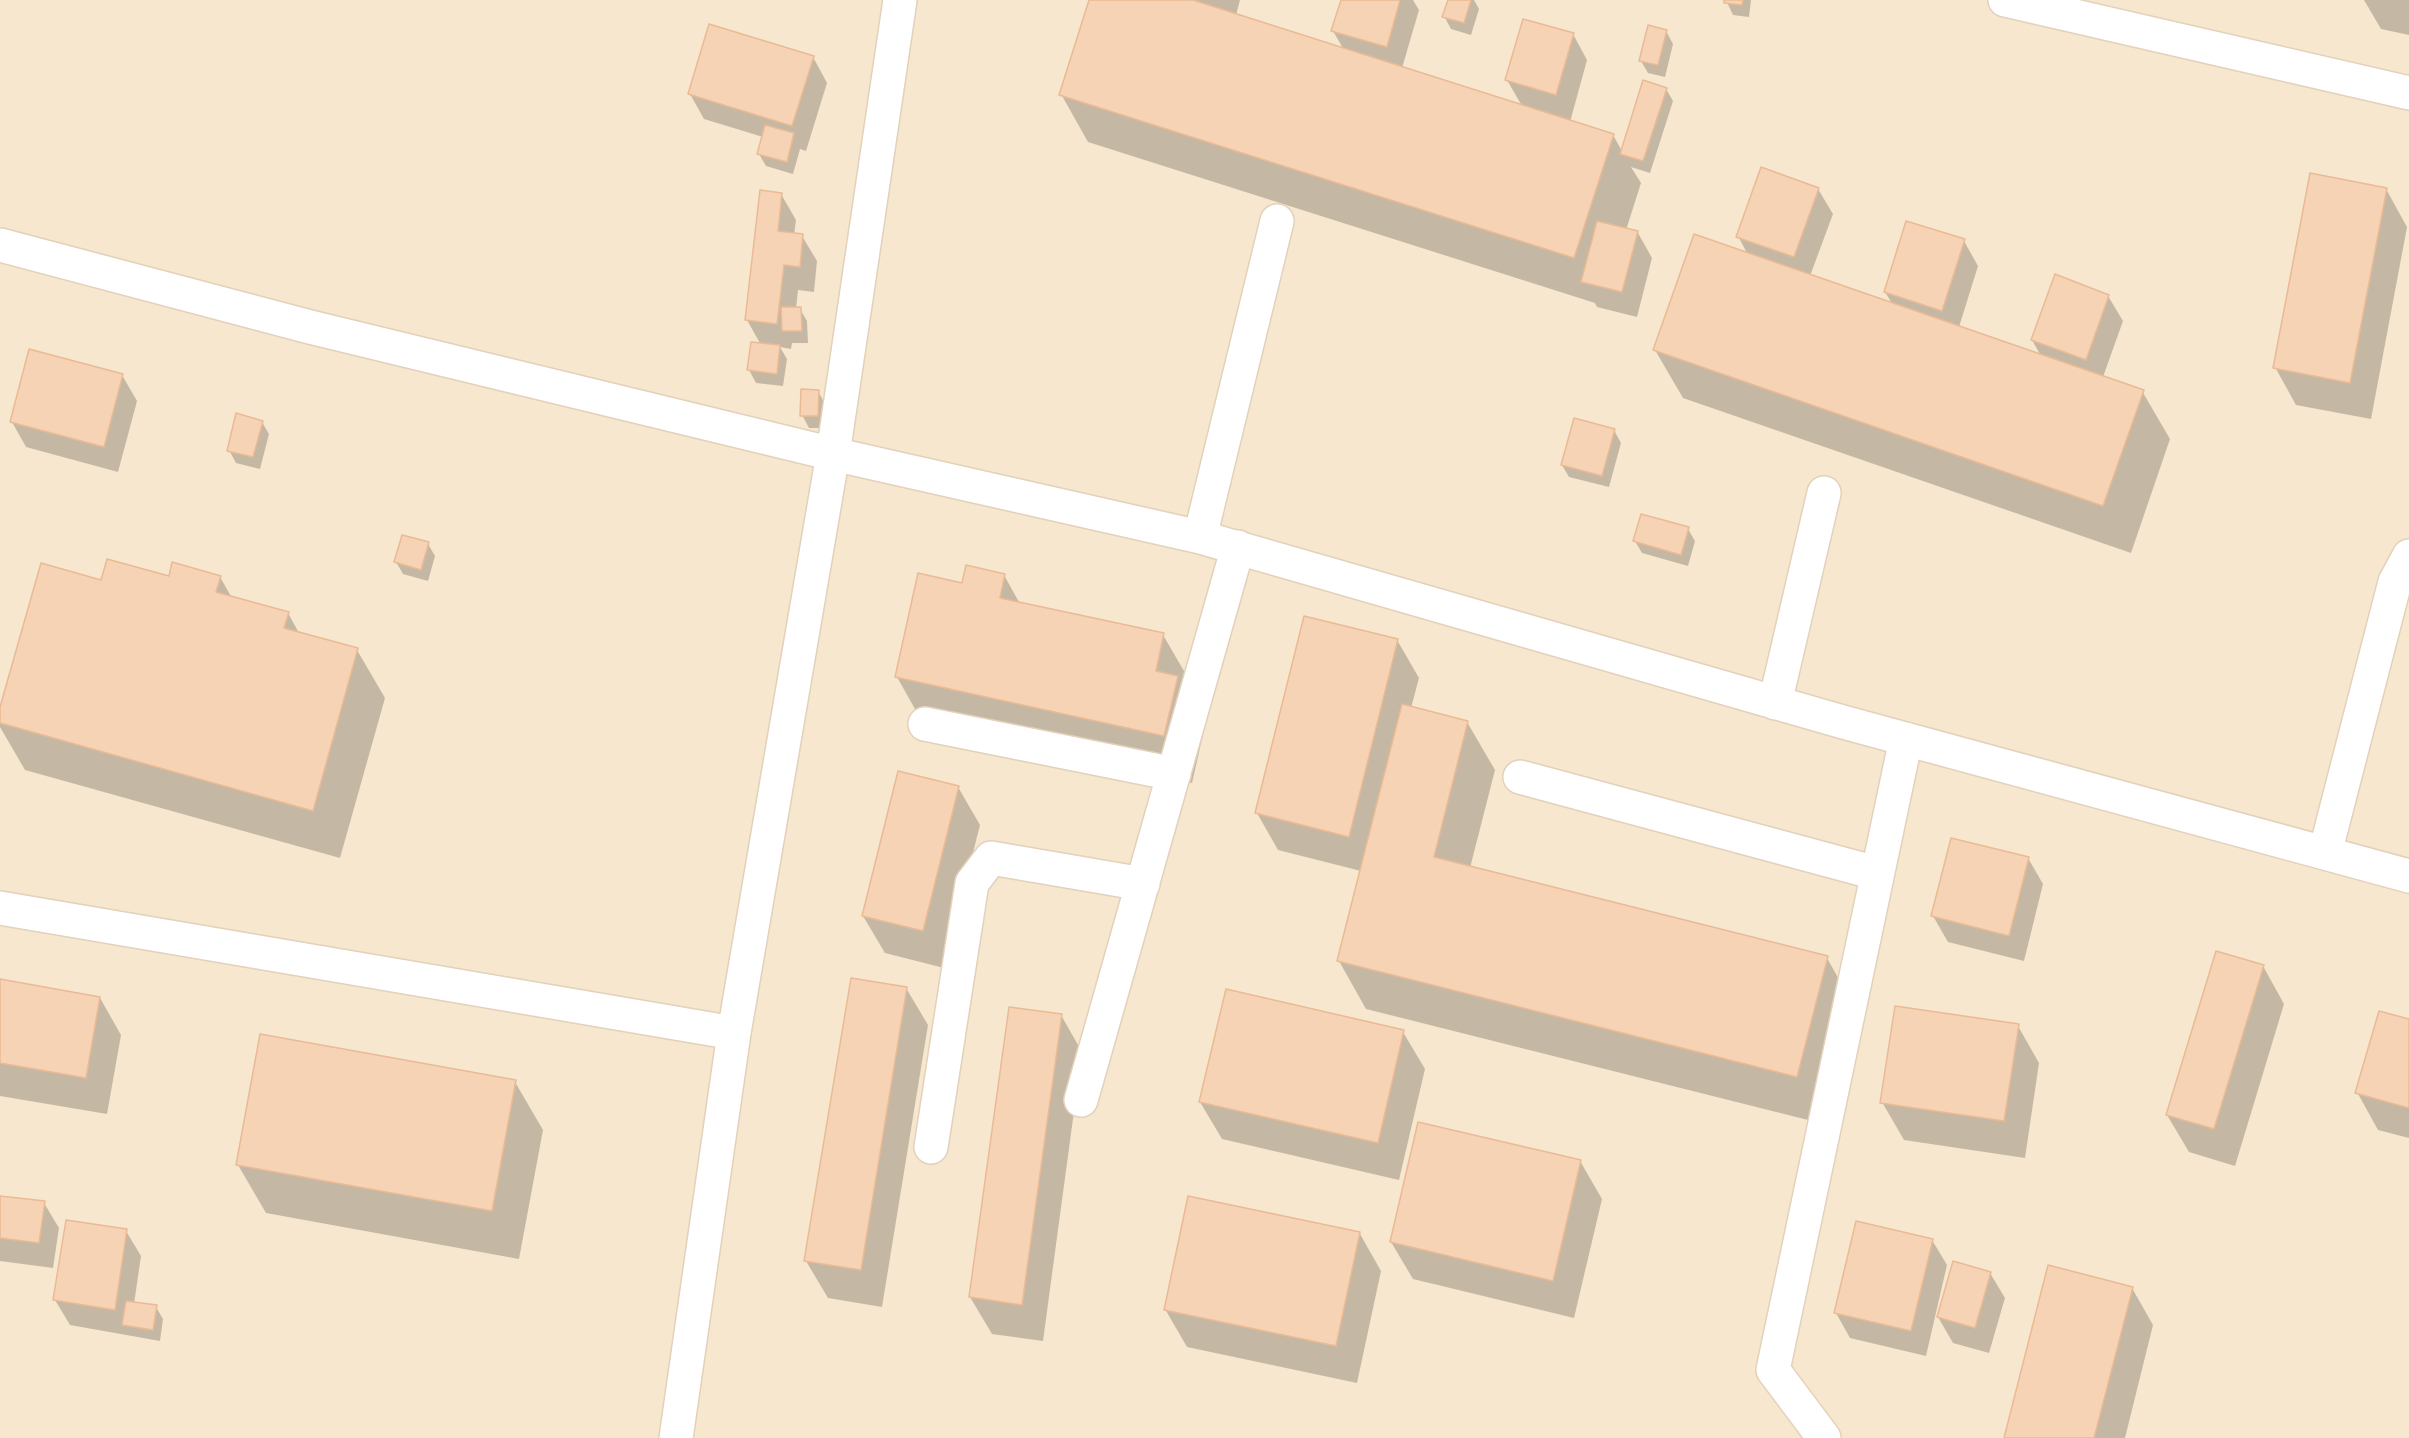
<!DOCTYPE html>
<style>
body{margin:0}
canvas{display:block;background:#fef4e0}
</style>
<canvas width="2409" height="1438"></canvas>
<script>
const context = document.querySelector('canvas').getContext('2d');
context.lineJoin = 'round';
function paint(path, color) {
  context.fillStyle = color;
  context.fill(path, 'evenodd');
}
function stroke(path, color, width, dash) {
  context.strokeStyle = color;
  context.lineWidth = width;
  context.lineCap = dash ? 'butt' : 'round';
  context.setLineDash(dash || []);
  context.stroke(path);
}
const residential = new Path2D(`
 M0 0H2409V1438H0Z`);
const shadow = new Path2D(`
 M1091 0H1240L1236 15 1344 50 1333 31 1342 0H1413L1419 10 1402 68 1522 106 1507 80 1573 34 1587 60 1570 122 1613 135 1622 151 1666 89 1673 101 1650 173 1631 167 1641 183 1626 230 1638 233 1652 258 1637 317 1597 307 1595 303 1088 142 1061 94Z
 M1449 0H1474L1479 9 1471 35 1451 29 1444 16Z
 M1726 0H1751L1749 17 1733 15Z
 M2364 0H2409V35L2381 29Z
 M1666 31 1673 44 1665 77 1648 73 1641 61Z
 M813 57 827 83 806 151 800 149 793 174 766 166 759 154 763 137 704 119 690 94Z
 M1818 189 1833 214 1810 276 1893 305 1885 292 1964 241 1978 266 1959 327 2041 356 2032 340 2108 296 2123 321 2103 377 2142 391 2170 439 2131 553 1683 398 1655 350 1748 255 1738 236Z
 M2386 189 2407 227 2371 419 2296 405 2275 367Z
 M781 194 796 220 794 235 802 236 817 261 814 292 798 290 796 309H800L807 321 808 343H792L791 349 780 347 787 359 783 386 756 383 749 370 761 345 747 320Z
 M122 375 137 401 118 472 26 447 12 422Z
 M818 391 825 404V428H809L802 415Z
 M262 422 269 434 260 469 236 463 229 450Z
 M1614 430 1621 443 1609 487 1569 477 1562 465Z
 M1688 529 1695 541 1688 566 1642 553 1635 541Z
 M428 544 435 556 428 581 403 574 396 562Z
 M1004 575 1020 604 1163 635 1191 683 1188 696 1205 726 1192 783 924 725 897 677 963 584Z
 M220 577 232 598 288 613 299 633 357 650 385 698 340 858 25 770 0 727V712L102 581Z
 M1397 640 1419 678 1411 708 1467 722 1495 770 1470 868 1827 958 1854 1006 1824 1124 1366 1009 1339 961 1361 871 1278 850 1257 813Z
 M958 787 980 825 944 968 885 953 863 916Z
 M2028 858 2043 884 2024 961 1948 942 1933 916Z
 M2263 966 2284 1004 2235 1166 2189 1152 2167 1115Z
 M0 981 100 998 121 1035 107 1114 0 1096Z
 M906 988 928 1025 882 1307 828 1298 806 1261Z
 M1061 1015 1082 1052 1043 1341 992 1334 970 1297Z
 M2409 1021V1138L2378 1130 2357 1092Z
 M2018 1026 2039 1063 2025 1158 1904 1140 1882 1102Z
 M1403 1032 1425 1069 1399 1180 1222 1139 1200 1102Z
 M515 1082 543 1130 519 1259 266 1213 238 1165Z
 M1580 1161 1602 1199 1574 1318 1413 1279 1391 1242Z
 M0 1197 44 1203 59 1228 53 1268 0 1261Z
 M126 1231 141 1256 134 1304 156 1307 163 1319 160 1341 70 1325 55 1300Z
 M1360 1234 1381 1271 1357 1383 1187 1347 1165 1309Z
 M1932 1240 1947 1265 1926 1356 1850 1338 1836 1313Z
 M1990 1273 2005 1298 1989 1353 1953 1343 1938 1317Z
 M2132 1288 2153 1325 2125 1438H2006Z`);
const building = new Path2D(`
 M1089 0H1193L1614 134 1574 258 1059 95Z
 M1341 0H1400L1387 47 1331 31Z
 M1448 0H1471L1464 23 1442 17Z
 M1724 0H1743L1742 5 1724 3Z
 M1523 19 1574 33 1556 95 1505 80Z
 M709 24 814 56 792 126 688 94Z
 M1648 25 1667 30 1658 65 1639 61Z
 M1643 80 1667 88 1643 161 1620 154Z
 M765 125 794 133 787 162 757 154Z
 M1761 167 1819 188 1794 257 1736 237Z
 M2310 173 2387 188 2350 383 2273 368Z
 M760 190 782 193 778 231 803 234 800 267 784 265 777 324 745 320Z
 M1597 221 1638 231 1622 292 1581 282Z
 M1906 221 1965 239 1942 311 1884 292Z
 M1694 234 2144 390 2103 506 1653 350Z
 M2055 274 2109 295 2086 360 2031 340Z
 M781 307H801L802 331H782Z
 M751 342 780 345 777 374 747 370Z
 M29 349 123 374 104 447 10 422Z
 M801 389 819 390 818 416H800Z
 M236 413 263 421 253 457 227 451Z
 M1574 418 1615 429 1602 476 1561 465Z
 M1641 514 1689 527 1681 555 1633 541Z
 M402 535 429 542 421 570 394 562Z
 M107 559 169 576 172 562 221 576 216 592 289 612 284 628 358 648 313 811 0 723V707L41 563 101 580Z
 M966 565 1005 574 1000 598 1164 633 1156 671 1178 676 1164 736 895 677 918 573 962 583Z
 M1304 616 1398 639 1349 837 1255 813Z
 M1402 704 1468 721 1434 857 1828 956 1797 1077 1337 961Z
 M898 771 959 786 923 931 862 916Z
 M1951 838 2029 857 2009 936 1931 916Z
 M2216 951 2264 965 2214 1129 2166 1115Z
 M851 978 907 987 861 1270 804 1261Z
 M0 979 100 997 86 1078 0 1063Z
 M1226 989 1404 1030 1378 1143 1199 1102Z
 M1895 1006 2019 1024 2004 1121 1880 1103Z
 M1009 1007 1062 1014 1022 1305 969 1297Z
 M2379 1011 2409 1019V1108L2355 1093Z
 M260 1034 516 1080 492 1211 236 1165Z
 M1418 1122 1581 1160 1553 1281 1390 1242Z
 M0 1196 45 1201 39 1243 0 1238Z
 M1188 1196 1360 1232 1336 1346 1164 1310Z
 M66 1220 127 1229 115 1310 53 1300Z
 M1856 1221 1933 1239 1911 1331 1834 1313Z
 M1953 1261 1991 1272 1975 1328 1937 1317Z
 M2048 1265 2133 1287 2094 1438H2004Z
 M126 1301 157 1305 153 1330 122 1325Z`);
const minor = new Path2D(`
 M2005 0 2409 93
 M0 245 310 327 833 454 1200 537 1843 722 2409 876
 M1200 537 1277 221
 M1775 703 1824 493
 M925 724 1174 774
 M1520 777 1876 873
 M2325 853 2395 582 2409 556
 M0 908 734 1033
 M1081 1100 1238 547
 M931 1147 972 883 991 858 1143 884
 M676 1438 734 1033 833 454 900 0
 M1824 1438 1773 1370 1906 739`);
paint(residential, '#f6e7ce');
paint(shadow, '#0003');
paint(building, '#f6d3b5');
stroke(building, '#eaba94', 1.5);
stroke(minor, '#e3d1bb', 36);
stroke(minor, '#fff', 33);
</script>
